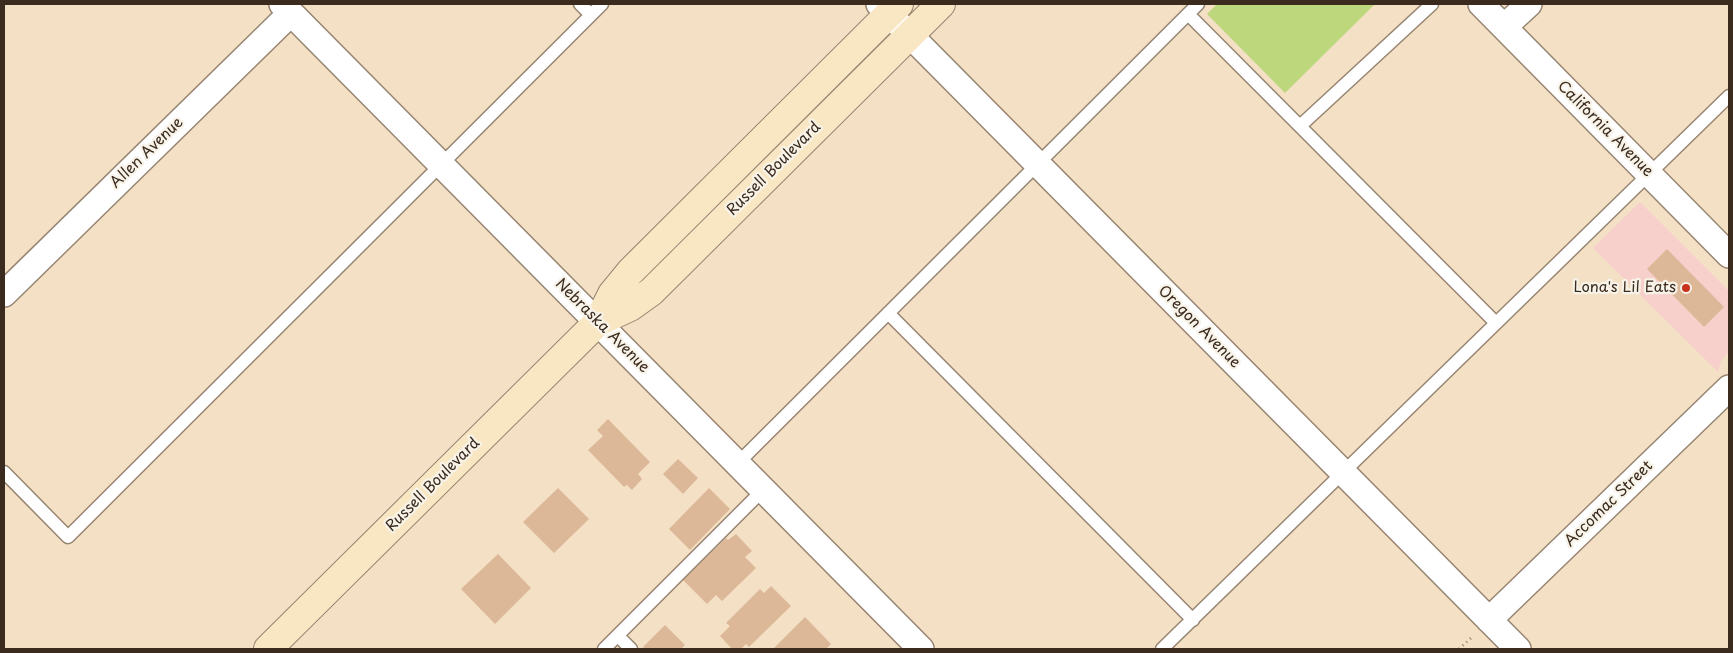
<!DOCTYPE html>
<style>
body{margin:0}
#map{position:relative;width:1733px;height:653px;overflow:hidden;background:#f3e0c5;font-family:"Playpen Sans",sans-serif}
canvas{display:block}
.frame{position:absolute;inset:0;border:5px solid #3b2a1e;pointer-events:none}
</style>
<div id="map">
<canvas width="1733" height="653"></canvas>
<div class="frame"></div>
</div>
<script>
const context = document.querySelector('canvas').getContext('2d');
context.lineJoin = 'round';
function paint(path, color) {
  context.fillStyle = color;
  context.fill(path, 'evenodd');
}
function stroke(path, color, width, dash) {
  context.strokeStyle = color;
  context.lineWidth = width;
  context.lineCap = dash ? 'butt' : 'round';
  context.setLineDash(dash || []);
  context.stroke(path);
}
function write(font, color, halo, rows, align = 'center') {
  context.font = font + ' "Playpen Sans",sans-serif';
  context.lineWidth = 4.5;
  context.setLineDash([]);
  context.textBaseline = 'middle';
  context.strokeStyle = halo;
  context.fillStyle = color;
  for (const [text, x, y, turn = 0] of rows) {
    context.save();
    context.translate(x, y);
    context.rotate((+turn || 0) * Math.PI / 180);
    context.textAlign = isNaN(turn) ? turn : align;
    if (halo) context.strokeText(text, 0, 0);
    context.fillText(text, 0, 0);
    context.restore();
  }
}
const built = new Path2D(`
 M1640 202 1729 291V351L1721 361 1718 372 1593 248Z`);
const green = new Path2D(`
 M1217 4H1375L1285 93 1207 14Z`);
const building = new Path2D(`
 M1667 249 1724 307 1704 327 1647 269Z
 M608 419 650 462 638 474 642 479 632 490 627 485 624 487 588 450 603 436 597 430Z
 M678 459 698 478 683 494 663 474Z
 M558 488 589 519 554 553 523 522Z
 M709 488 730 509 690 550 669 529Z
 M736 534 752 551 745 557 756 568 722 601 716 595 707 604 683 580 726 538 728 540Z
 M498 554 531 588 495 624 461 589Z
 M771 586 791 606 749 647 746 644 741 649H732L720 636 730 626 726 623 760 589 764 593Z
 M805 617 831 644 826 649H773Z
 M665 625 685 645 681 649H645L643 647Z`);
const path = new Path2D(`
 M1459 649 1471 638`);
const service = new Path2D(`
 M580 4 591 15
 M1188 14 1496 323
 M1300 126 1432 4
 M888 313 1193 620
 M737 464 1198 4
 M4 472 68 537 602 4
 M618 636 631 649
 M604 649 763 490
 M1162 649 1729 96`);
const minor = new Path2D(`
 M282 4 921 649
 M879 4 1518 649
 M1481 4 1729 255
 M1504 27 1529 4
 M4 294 291 13
 M1489 620 1729 388`);
const secondary = new Path2D(`
 M598 322 630 307 651 292 941 4
 M268 649 598 322 612 294 630 272 899 4`);
const markers = [
 [1686,288,5,"#c8321e"]
];
const streetNames = [
 ["California Avenue",1605,129,45],
 ["Allen Avenue",147,153,-44],
 ["Russell Boulevard",774,169,-45],
 ["Nebraska Avenue",602,326,45],
 ["Oregon Avenue",1199,327,45],
 ["Russell Boulevard",433,485,-45],
 ["Accomac Street",1609,504,-44]
];
const poiNames = [
 ["Lona's Lil Eats",1676,288]
];
paint(built, '#f7d0cb');
paint(green, '#bdd77d');
paint(building, '#ddb898');
stroke(service, '#978572', 15);
stroke(minor, '#978572', 28);
stroke(secondary, '#978572', 30);
stroke(path, '#978572', 3, [1, 4]);
stroke(service, '#fff', 12);
stroke(minor, '#fff', 25);
stroke(secondary, '#f9e7c3', 28);
for (const [x, y, r, color] of markers) {
  const dot = new Path2D();
  dot.arc(x, y, r, 0, 2 * Math.PI);
  context.fillStyle = color;
  context.fill(dot);
  stroke(dot, '#f7f3e8', 2);
}
write('15px', '#3b2a1e', '#f7f3e8', streetNames);
write('15px', '#3b2a1e', '#f7f3e8', poiNames, 'right');
</script>
